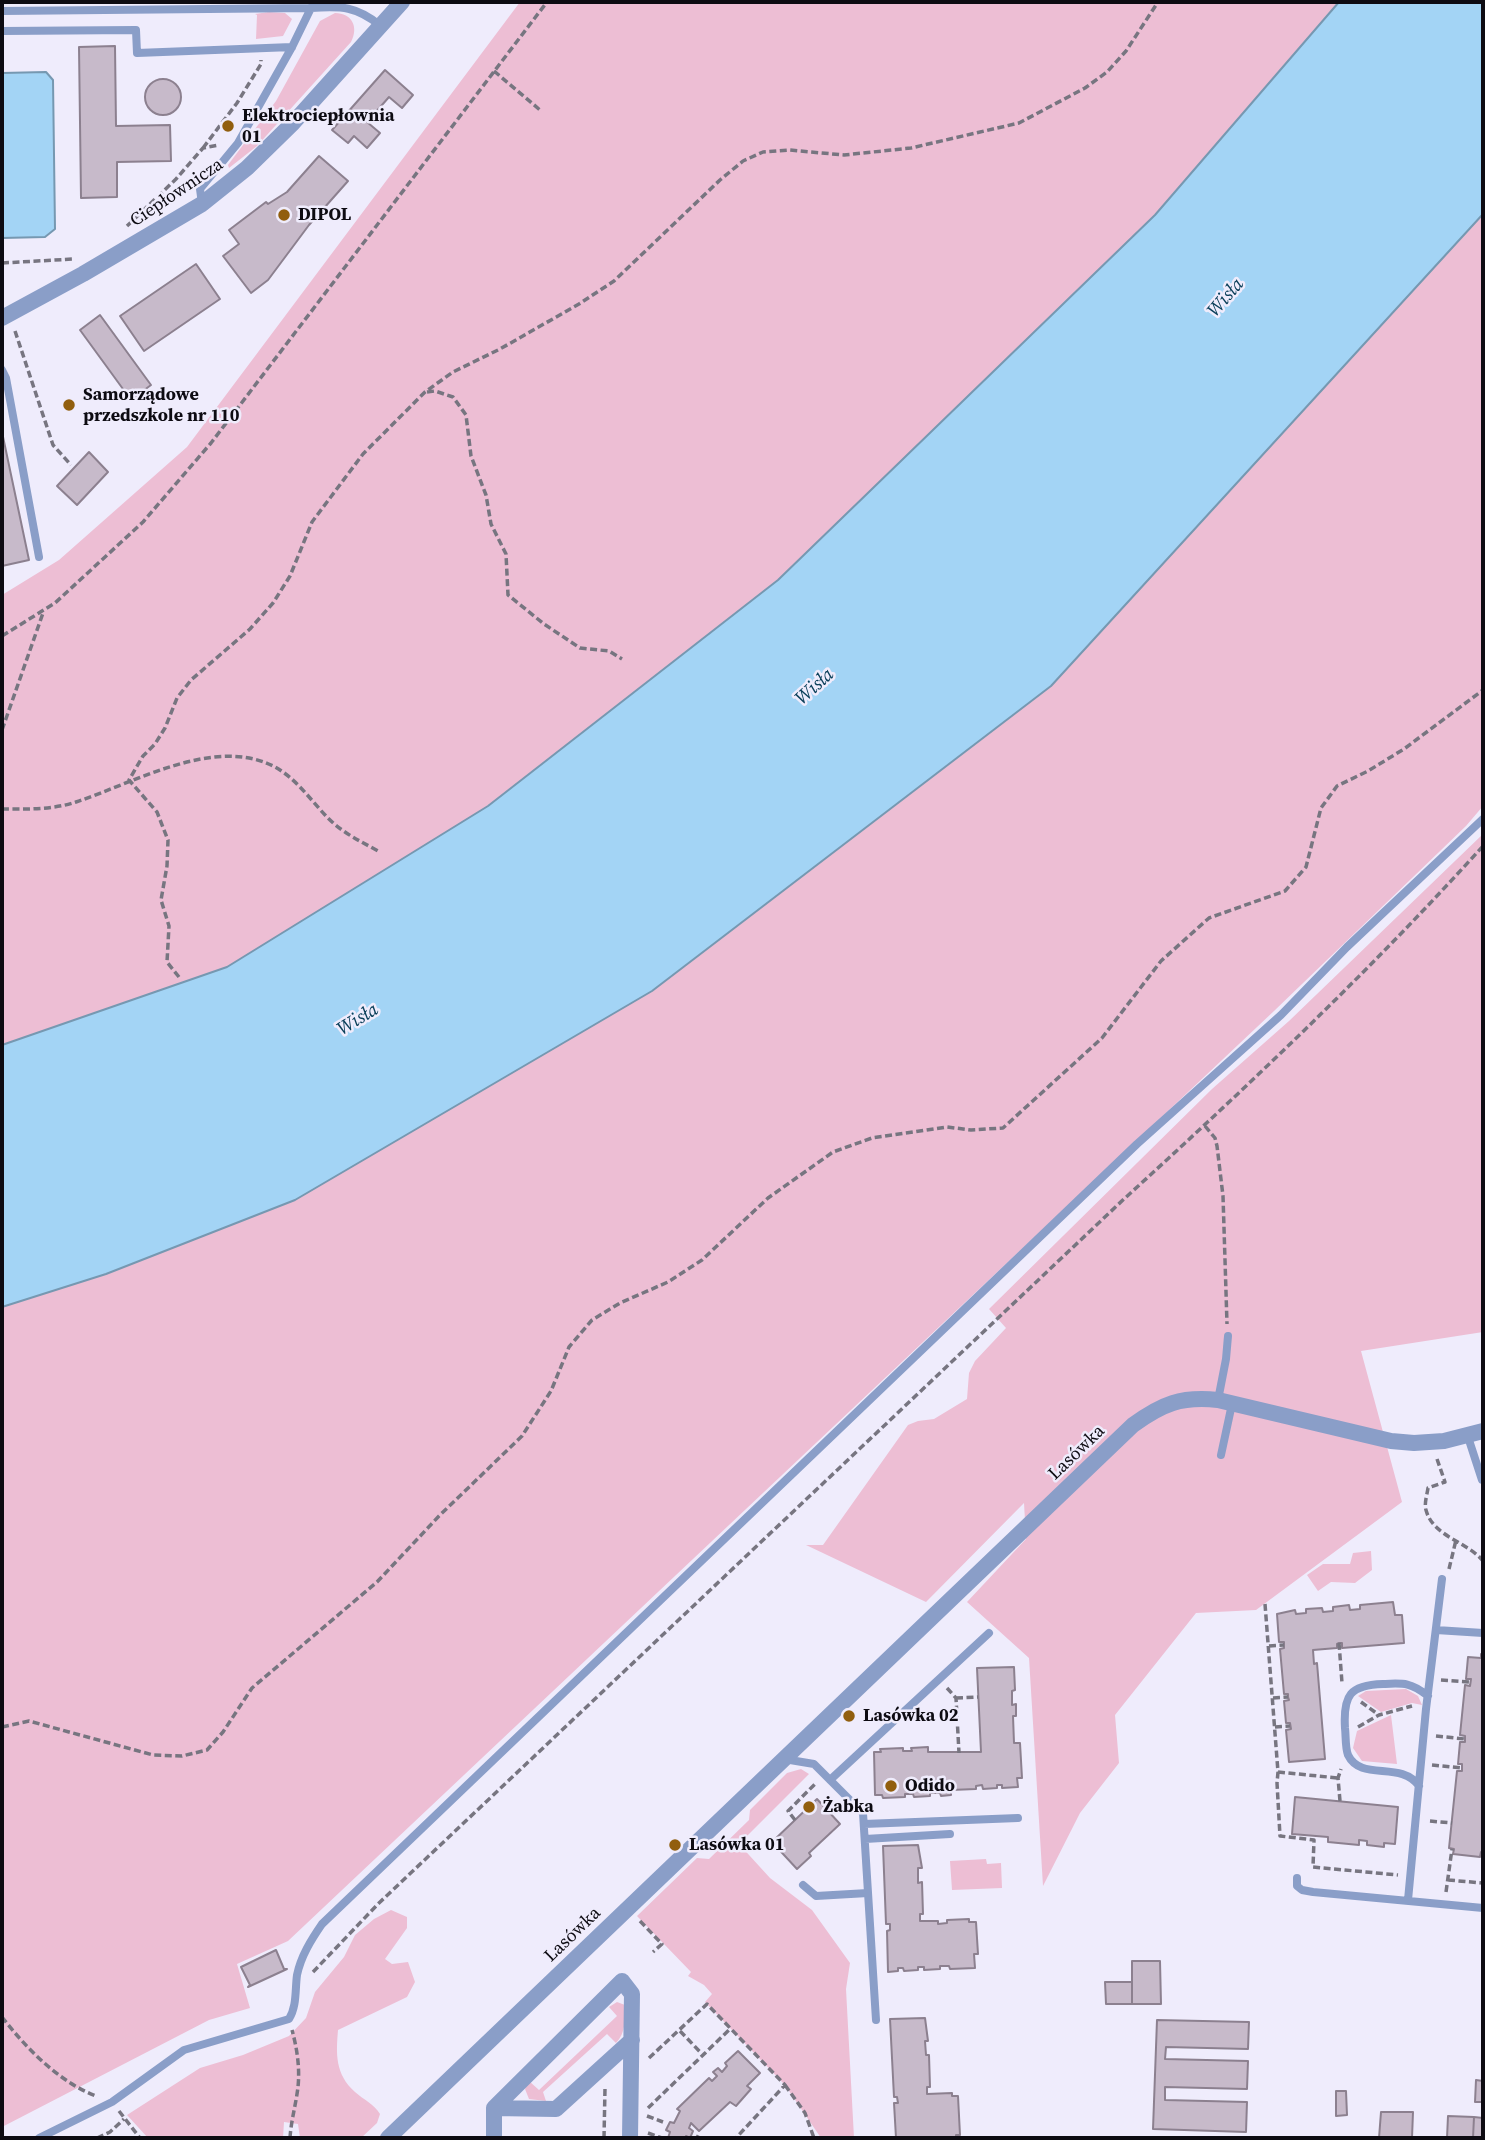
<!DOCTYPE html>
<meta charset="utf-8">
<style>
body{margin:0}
#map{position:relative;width:1485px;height:2140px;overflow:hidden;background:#efecfc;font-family:"Source Serif 4",serif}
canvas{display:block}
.frame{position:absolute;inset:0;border:4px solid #0d0b12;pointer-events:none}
</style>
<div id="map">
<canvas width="1485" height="2140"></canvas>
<div class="frame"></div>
</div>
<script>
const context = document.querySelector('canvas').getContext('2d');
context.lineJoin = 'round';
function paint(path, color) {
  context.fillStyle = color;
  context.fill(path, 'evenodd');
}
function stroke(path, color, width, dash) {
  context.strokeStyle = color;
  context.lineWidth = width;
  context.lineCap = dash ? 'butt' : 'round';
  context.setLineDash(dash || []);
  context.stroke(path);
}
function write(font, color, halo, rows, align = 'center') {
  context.font = font + ' "Source Serif 4",serif';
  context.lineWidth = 5;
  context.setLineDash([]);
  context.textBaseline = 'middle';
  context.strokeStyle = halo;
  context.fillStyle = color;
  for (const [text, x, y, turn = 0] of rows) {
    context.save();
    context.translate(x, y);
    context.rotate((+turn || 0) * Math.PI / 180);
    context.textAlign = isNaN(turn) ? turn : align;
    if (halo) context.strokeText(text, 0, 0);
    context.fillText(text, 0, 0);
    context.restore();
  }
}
const green = new Path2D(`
 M520 2H1339L1155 215 778 580 488 806 227 967 2 1045V595L59 560 187 447Z
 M269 12 285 13 292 19 283 36 256 39 257 15 255 14Z
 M335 13C352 13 359 27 351 42L257 146 229 168 228 165 276 101 320 21Z
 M1483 214V806L1466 826 1274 1011 288 1941 237 1964 250 2008 209 2020 2 2127V1307L106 1274 295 1200 652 991 1051 686Z
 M1483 834V1332L1361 1351 1402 1502 1256 1610 1196 1613 1115 1715 1119 1763 1080 1813 1043 1886 1029 1658 967 1602 1026 1539 1024 1503 926 1602 806 1545H823L908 1425 918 1421 934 1419 967 1399 969 1373 975 1361 1006 1328 989 1309 1212 1089 1289 1021Z
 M1371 1551 1372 1570 1355 1583 1331 1582 1318 1591 1307 1575 1323 1564H1350L1353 1553Z
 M1406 1689 1418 1696 1422 1705 1412 1703 1381 1712 1358 1696 1366 1691Z
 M1391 1715 1397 1764 1362 1761 1353 1748 1357 1731Z
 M801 1769 809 1774 739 1844 770 1878 812 1910 850 1963 846 1989 854 2138H821L785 2085 705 2002 712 1994 704 1985 688 1976 691 1972 637 1916 697 1858 709 1859 749 1820 750 1810 787 1773Z
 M986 1859 987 1864 1001 1863 1002 1888 952 1890 950 1861Z
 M391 1910 407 1917V1928L385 1959 392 1964 408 1962 415 1982 407 1997 338 2030C336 2054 335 2074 355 2092 364 2100 374 2104 380 2114L377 2123 361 2138H300L298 2124 284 2122 283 2138H148L127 2115 200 2068 243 2055 289 2036 306 2018 315 1992 344 1957 355 1935 374 1919Z
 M617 2002 625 2005C625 2019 626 2033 616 2043L607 2034 543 2092 546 2101 529 2099 525 2089 529 2081 539 2090 617 2016 609 2007Z`);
const water = new Path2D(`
 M1339 2H1483V214L1051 686 652 991 295 1200 106 1274 2 1307V1045L227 967 488 806 778 580 1155 215Z
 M46 72 53 80 55 229 45 237 2 238V73Z`);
const building = new Path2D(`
 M115 46 116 126 170 125 171 161 117 162V197L81 198 79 47Z
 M385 70 413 95 402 108 389 97 367 122 380 133 367 148 354 136 348 143 332 130Z
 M145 97a18 18 0 1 1 36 0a18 18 0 1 1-36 0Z
 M319 156 348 181 309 225 268 280 251 293 223 256 239 244 229 230 266 202 268 204 287 192Z
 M196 264 220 299 144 351 120 316Z
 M100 315 151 385 131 400 80 330Z
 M2 432 29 560 2 566Z
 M89 452 108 472 77 505 57 486Z
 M1393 1602 1395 1615H1402L1404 1643 1342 1648V1643H1339L1337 1644V1648L1313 1650 1314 1664 1317 1663 1325 1759 1289 1762 1286 1730 1291 1729 1290 1723H1286L1284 1701 1289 1700 1288 1697V1694H1284L1280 1649 1284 1648V1642H1279L1277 1614 1295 1610 1296 1614 1306 1613V1609L1322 1608 1323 1612 1333 1611V1607L1349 1605 1350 1610 1360 1609V1605Z
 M1481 1654H1483V1852H1481L1480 1857 1453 1854 1454 1849 1449 1848 1457 1771H1462V1764H1458L1460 1742H1465V1736L1460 1735 1465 1685 1470 1686 1471 1679H1466L1468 1657 1481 1658Z
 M1014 1667 1015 1690 1012 1691V1705L1016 1704V1716H1013L1014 1743H1020L1022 1778H1017L1018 1787 1002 1788V1785H997V1788L983 1789 982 1785 976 1786V1789L951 1790V1795L941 1796 940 1793H930V1796L914 1797 913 1794H905V1797L883 1798 882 1795H875L874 1752H881L880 1749 903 1748V1751H912L911 1748 928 1747V1752H981L977 1668Z
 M1295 1797 1398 1807 1395 1844 1384 1843V1847L1367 1845V1841L1359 1840V1845L1328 1842V1837L1292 1834Z
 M817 1799 840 1824 809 1853 811 1856 797 1869 772 1842Z
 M918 1845 922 1868H918V1883L922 1882 923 1914H920V1921H938V1924L947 1923V1920L969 1919V1922H976L978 1954H974L975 1968 950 1969 949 1966H940V1969L924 1970V1967H918V1970L904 1971 903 1968H898V1971L888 1972 887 1931 890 1930V1924H886L883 1846Z
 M276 1950 284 1969H287L248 1987 250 1985 241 1967Z
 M1132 1961H1160L1161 2004H1132Z
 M1105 1982H1132V2004H1106Z
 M925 2018 928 2041H925L926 2055H929L930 2087H927V2094L952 2093V2096H958L960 2135H956V2138H896L894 2103H898L897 2097H894L890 2019Z
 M1157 2020 1249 2022 1248 2049 1166 2047 1165 2059 1248 2061 1247 2089 1165 2087V2100L1247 2102 1246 2132 1153 2129Z
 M738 2051 760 2073 747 2086 751 2089 736 2106 730 2102 699 2131 691 2123 689 2128 693 2131 690 2138 686 2136 685 2138H668L670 2132 666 2130 670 2122 674 2123 680 2111 677 2109 709 2078 712 2081 717 2076 713 2072 718 2068 722 2072 727 2066 725 2063Z
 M1476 2080 1483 2081V2102H1475Z
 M1336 2091H1346L1347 2115 1336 2116Z
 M1381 2112H1413L1412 2138H1379Z
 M1448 2116 1474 2117 1473 2138H1447Z
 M1474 2117 1483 2118V2138H1473Z`);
const path = new Path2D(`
 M494 71 540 110
 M203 148 237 103 261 64V60
 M127 226 176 179 203 148 219 145
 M2 263 74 259
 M15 331 53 445 71 465
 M427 392 435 391 453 397 466 415 471 456 486 495 491 524 506 554 508 595 544 624 580 648 609 651 622 659
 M2 636 55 603 143 522 211 443 547 2
 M2 730 43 613
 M2 809C26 809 52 810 76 802 134 783 215 735 275 767 297 779 312 802 329 819 343 833 360 841 378 851
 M179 977 167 962 169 926 161 900 167 866 168 840 157 812 129 780 143 756 155 744 165 728 177 698 191 680 250 629 273 603 290 576 312 522 363 454 425 392 453 372 500 349 579 304 614 281 720 180 743 161 763 152 789 150 844 155 911 148 1019 123 1085 88 1107 72 1126 51 1158 2
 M1205 1126 1215 1138 1217 1146 1223 1196 1227 1324
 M1437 1459 1445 1482 1428 1488C1427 1495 1424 1504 1426 1510 1433 1537 1467 1541 1483 1561
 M1449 1569 1456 1540
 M1265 1604 1278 1772 1277 1783 1280 1836 1314 1840 1313 1867 1398 1875
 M1339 1643 1342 1683
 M1269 1646 1284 1645
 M1441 1680 1470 1682
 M947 1688 956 1698 959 1753
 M956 1698 978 1697
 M1273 1698 1288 1697
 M1361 1702 1379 1715
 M2 1727 29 1721 153 1755 182 1756 207 1750 223 1732 252 1688 377 1582 439 1516 522 1436 551 1391 569 1347 592 1320 620 1303 668 1282 702 1260 768 1198 833 1152 872 1138 947 1127 971 1130 1003 1128 1102 1038 1161 961 1209 918 1285 891 1306 867 1321 808 1337 786 1368 771 1404 749 1483 690
 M1275 1727 1290 1726
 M1358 1727 1379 1715 1412 1706
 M1436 1736 1465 1739
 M1432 1765 1462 1768
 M1278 1772 1338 1778
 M1340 1801 1338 1778 1341 1769
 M795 1820 788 1811 817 1782
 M1430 1821 1452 1823
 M1448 1880 1483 1883
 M1446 1892 1452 1849
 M640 1921 662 1944 653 1952
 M313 1972 379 1903 1124 1199C1248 1086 1370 971 1483 846
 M2 2017C26 2048 59 2082 96 2096
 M680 2031 703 2055
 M649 2058 707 2004 785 2085 736 2138
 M785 2085 805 2113 814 2138
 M648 2108 730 2029
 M119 2111 140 2138
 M647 2116 663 2122
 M648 2133 662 2138
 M696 2136 700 2138
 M97 2138 110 2132 124 2119
 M290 2138C291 2121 296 2104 298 2087 300 2068 297 2048 292 2030
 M604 2138 605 2088`);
const service = new Path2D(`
 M2 11 311 8 314 2
 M2 31 136 30 137 53 292 47
 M202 204 200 189 238 143 292 47 311 8C342 6 356 6 381 26
 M2 370 6 378 39 557
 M1218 1400 1226 1359 1228 1336
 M1468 1437 1482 1480
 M1221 1455 1232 1404
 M1436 1630 1483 1633
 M784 1759 814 1764 863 1813 876 2020
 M830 1780 989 1633
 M1419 1786C1401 1760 1361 1782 1348 1755 1345 1747 1346 1736 1345 1728 1343 1695 1350 1685 1383 1684 1403 1683 1411 1682 1428 1696
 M864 1824 1018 1818
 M865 1839 950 1834
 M1297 1878V1886L1302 1890 1313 1892 1483 1908
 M803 1885 816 1896 868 1893
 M1408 1900 1426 1709 1442 1579
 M39 2138 112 2102 184 2050 289 2019C297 2006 295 1990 297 1975 301 1956 311 1940 322 1924L1137 1144 1281 1015 1347 947 1483 819`);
const minor = new Path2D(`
 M2 318 83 274 202 204 247 168 293 123 402 2
 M494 2108 556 2109 632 2040
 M388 2138 1133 1425C1162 1404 1181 1396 1218 1400L1391 1441 1414 1443 1444 1441 1483 1431
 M494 2138V2108L622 1981 632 1994 630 2138`);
const markers = [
 [228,126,7,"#915e0e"],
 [284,215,7,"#915e0e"],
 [69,405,7,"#915e0e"],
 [849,1716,7,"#915e0e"],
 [891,1786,7,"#915e0e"],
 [809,1807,7,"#915e0e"],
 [675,1845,7,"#915e0e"]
];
const poiNames = [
 ["Elektrociepłownia",242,116],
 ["01",242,137],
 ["DIPOL",298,215],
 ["Samorządowe",83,395],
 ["przedszkole nr 110",83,416],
 ["Lasówka 02",863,1716],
 ["Odido",905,1786],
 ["Żabka",823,1807],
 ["Lasówka 01",689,1845]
];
const streetNames = [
 ["Ciepłownicza",177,193,-34],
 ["Lasówka",1077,1453,-44],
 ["Lasówka",573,1935,-44]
];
const waterNames = [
 ["Wisła",1226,298,-49],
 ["Wisła",815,687,-42],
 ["Wisła",358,1020,-32]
];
paint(green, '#edbed4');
paint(water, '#a3d4f5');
stroke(water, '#7698b1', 2);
paint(building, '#c7baca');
stroke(building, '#8c808f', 2);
stroke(path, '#777580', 3.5, [7, 3.5]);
stroke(service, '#8a9ec8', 8);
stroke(minor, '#8a9ec8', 16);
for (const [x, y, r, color] of markers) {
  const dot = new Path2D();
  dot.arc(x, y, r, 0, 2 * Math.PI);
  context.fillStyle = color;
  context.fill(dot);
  stroke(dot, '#efecfc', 2.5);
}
write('bold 18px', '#0d0b12', '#efecfc', poiNames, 'left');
write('18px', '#0d0b12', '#efecfc', streetNames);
write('italic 19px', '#0c405b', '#efecfc', waterNames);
</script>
